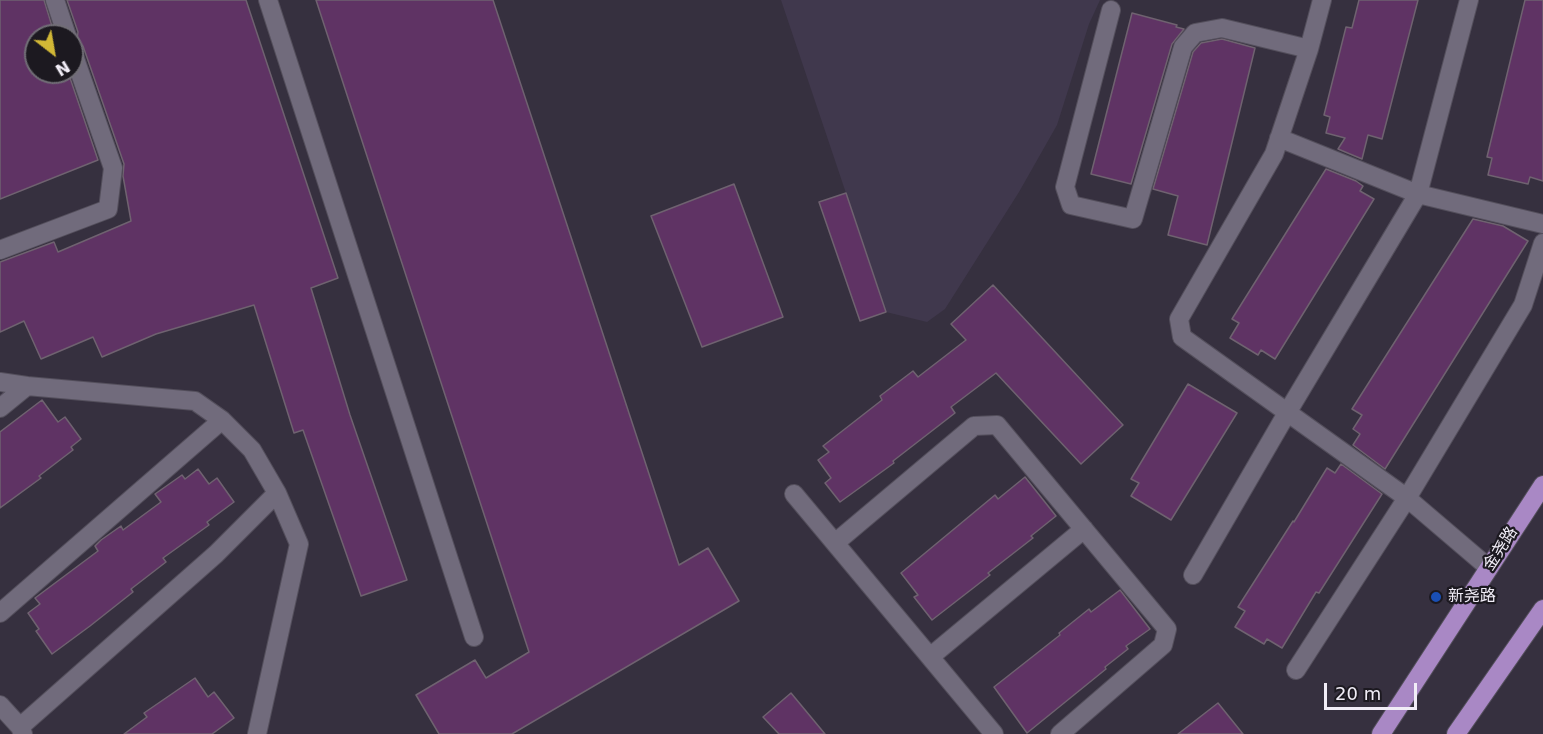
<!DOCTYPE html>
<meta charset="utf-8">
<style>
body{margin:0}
#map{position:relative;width:1543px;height:734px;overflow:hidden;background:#36303f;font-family:"DejaVu Sans",sans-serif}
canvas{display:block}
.north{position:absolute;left:24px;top:24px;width:60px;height:60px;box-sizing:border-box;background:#1c1920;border:2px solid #716e76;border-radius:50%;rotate:149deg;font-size:16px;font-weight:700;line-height:24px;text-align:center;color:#f1edf7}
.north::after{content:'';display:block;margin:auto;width:21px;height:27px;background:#d1b736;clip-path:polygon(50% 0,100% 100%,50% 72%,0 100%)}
.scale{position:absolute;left:1324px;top:683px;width:93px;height:27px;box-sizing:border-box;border:3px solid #f1edf7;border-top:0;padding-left:8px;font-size:18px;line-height:21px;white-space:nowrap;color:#f1edf7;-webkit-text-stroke:4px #1c1920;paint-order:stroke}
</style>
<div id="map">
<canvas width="1543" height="734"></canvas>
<div class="north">N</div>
<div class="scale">20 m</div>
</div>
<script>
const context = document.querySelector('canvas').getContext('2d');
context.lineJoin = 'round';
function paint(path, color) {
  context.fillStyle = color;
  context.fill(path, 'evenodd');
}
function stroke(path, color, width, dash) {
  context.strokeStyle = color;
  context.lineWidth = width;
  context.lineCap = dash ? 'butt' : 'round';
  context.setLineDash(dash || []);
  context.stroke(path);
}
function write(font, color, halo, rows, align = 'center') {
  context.font = font + ' "DejaVu Sans","Noto Sans SC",sans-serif';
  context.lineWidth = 4.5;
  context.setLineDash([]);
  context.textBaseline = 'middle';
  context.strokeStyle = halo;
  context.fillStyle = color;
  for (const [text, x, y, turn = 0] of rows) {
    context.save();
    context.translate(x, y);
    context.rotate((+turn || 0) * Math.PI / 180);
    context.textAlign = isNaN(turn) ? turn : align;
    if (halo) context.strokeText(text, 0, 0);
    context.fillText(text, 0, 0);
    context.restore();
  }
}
const built = new Path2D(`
 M781 0H1100L1089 24 1057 125 1019 192 945 309 927 322 886 312Z`);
const building = new Path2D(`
 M0 0H44L55 36H36V72H68L98 160 0 199Z
 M67 0H246L338 278 311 288 350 415 407 580 361 596 303 430 294 433 254 305 156 334 102 357 93 337 41 359 24 321 0 332V262L54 242 58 252 131 221 123 176 124 164 83 46 77 40 78 32Z
 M316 0H493L679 565 708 548 739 601 512 734H439L416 695 475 660 486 678 529 652Z
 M1359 0H1418L1382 139 1368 135 1362 159 1338 149 1345 138 1326 133 1330 117 1324 115 1346 27 1352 28Z
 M1525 0H1543V181L1530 177 1528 184 1488 175 1492 158 1487 157Z
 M1132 13 1177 25 1176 27 1184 29 1172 44 1131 184 1091 174Z
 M1222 39 1255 48 1207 245 1168 235 1178 196 1153 189 1193 52 1201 43Z
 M1326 169 1356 181 1363 186 1360 191 1374 199 1275 359 1261 350 1258 355 1230 338 1239 323 1232 319Z
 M734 184 783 317 702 347 651 216Z
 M846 193 886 312 860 321 819 202Z
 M1473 219 1503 226 1528 241 1385 469 1353 445 1360 434 1353 429 1362 415 1352 409Z
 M993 285 1123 425 1081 464 996 373 951 407 955 413 893 461 894 463 840 502 825 483 831 478 818 460 829 452 823 446 882 400 880 396 913 371 918 377 966 340 951 324Z
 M1188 384 1237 413 1171 520 1131 496 1139 483 1131 479Z
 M42 400 58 422 65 417 81 439 71 447 73 450 39 476 41 478 0 508V432Z
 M1341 464 1382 494 1319 593 1316 592 1282 648 1267 639 1264 644 1235 627 1245 611 1238 607 1293 521 1294 522 1327 468 1335 473Z
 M198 469 209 484 217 478 234 502 207 522 209 525 163 558 166 562 131 589 133 592 90 626 52 654 36 631 39 629 28 613 40 604 35 598 98 551 95 546 101 540 121 526 123 530 161 502 155 494 182 475 185 479Z
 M1025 477 1056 516 1031 536 1033 538 988 573 990 575 932 620 914 597 918 595 901 573 995 495 998 499Z
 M1120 590 1150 629 1126 646 1128 649 1105 667 1106 669 1027 733 994 687 1060 635 1059 633 1089 609 1091 612Z
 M195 678 208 697 214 692 234 718 212 734H124L147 717 144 713Z
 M791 693 825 734H779L763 717Z
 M1218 703 1243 734H1178Z`);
const minor = new Path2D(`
 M55 0 67 36
 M268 0 474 637
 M1322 0 1309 49 1274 154 1179 319 1182 337 1407 498 1489 568
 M1111 10 1065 187 1071 205 1133 219 1183 47 1195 33 1222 28 1309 49
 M1279 138 1418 194 1543 224
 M0 250 108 209 113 168 72 50
 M0 382 27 386
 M0 408 27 386 195 401 222 420 252 450 277 493 299 544 257 734
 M794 494 930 657 1084 529
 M835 543 974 426 997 425 1167 629 1163 645 1060 734
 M1193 575 1287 413 1418 194 1469 0
 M0 613 222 420
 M930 657 994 734
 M1296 670 1407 498 1523 305 1543 243
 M0 705 20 727 23 734
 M20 727 216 554 277 493`);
const major = new Path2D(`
 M1381 734 1543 485
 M1456 734 1543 609`);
const markers = [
 [1436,597,6,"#1a4fb4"]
];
const streetNames = [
 ["金尧路",1501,549,-57]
];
const poiNames = [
 ["新尧路",1448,597]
];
paint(built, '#40384d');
paint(building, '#5f3364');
stroke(building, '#6f6270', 1.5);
stroke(minor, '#544f5c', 20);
stroke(major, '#544f5c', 20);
stroke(minor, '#716b7c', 18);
stroke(major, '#a988c5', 18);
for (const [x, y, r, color] of markers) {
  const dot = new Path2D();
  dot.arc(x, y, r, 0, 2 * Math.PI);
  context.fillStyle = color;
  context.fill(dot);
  stroke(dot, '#1c1920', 2);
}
write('16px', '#f1edf7', '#1c1920', streetNames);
write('16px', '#f1edf7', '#1c1920', poiNames, 'left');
</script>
